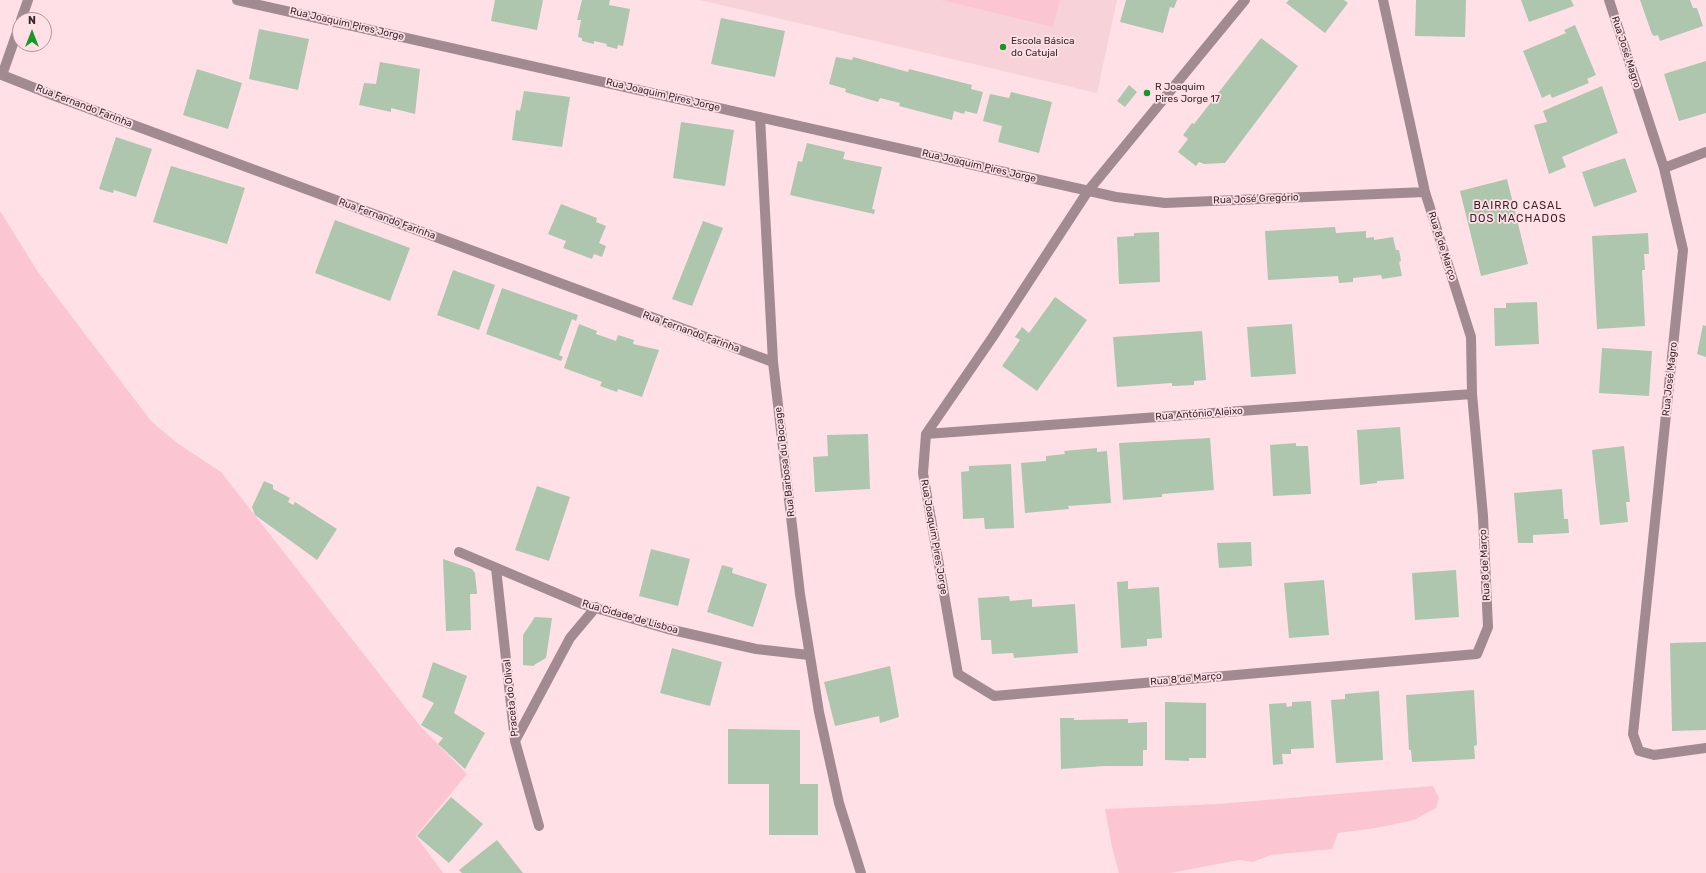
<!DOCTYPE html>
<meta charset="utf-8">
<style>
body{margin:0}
#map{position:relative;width:1706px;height:873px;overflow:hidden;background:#ffe0e7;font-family:Rubik,sans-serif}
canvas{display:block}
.north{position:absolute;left:12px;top:12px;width:40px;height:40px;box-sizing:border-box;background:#ffe0e7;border:1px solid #af969c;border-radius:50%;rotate:0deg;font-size:11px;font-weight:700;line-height:16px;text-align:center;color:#36282b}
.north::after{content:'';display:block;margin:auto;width:14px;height:18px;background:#199729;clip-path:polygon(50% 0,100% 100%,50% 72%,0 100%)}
</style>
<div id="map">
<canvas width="1706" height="873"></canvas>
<div class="north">N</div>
</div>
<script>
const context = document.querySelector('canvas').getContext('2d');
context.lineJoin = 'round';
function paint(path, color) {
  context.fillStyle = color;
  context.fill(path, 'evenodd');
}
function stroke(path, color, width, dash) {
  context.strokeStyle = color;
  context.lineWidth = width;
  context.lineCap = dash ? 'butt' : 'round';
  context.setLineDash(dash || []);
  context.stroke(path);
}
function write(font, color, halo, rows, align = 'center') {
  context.font = font + ' Rubik,sans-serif';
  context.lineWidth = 3.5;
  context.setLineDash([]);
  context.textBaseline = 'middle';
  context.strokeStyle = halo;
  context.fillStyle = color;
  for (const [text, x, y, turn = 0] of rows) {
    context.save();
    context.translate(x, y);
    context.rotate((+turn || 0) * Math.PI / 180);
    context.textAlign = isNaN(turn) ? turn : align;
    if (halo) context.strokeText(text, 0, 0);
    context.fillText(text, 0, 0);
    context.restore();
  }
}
const built = new Path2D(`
 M700 0H1117L1097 93Z`);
const green = new Path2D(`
 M941 0H1060L1053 27Z
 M0 211 38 272 151 421 177 443 221 472 420 726 467 774 416 836 443 873H0Z
 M1433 786 1439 798 1436 808 1414 820 1376 828 1338 833 1332 849 1271 855 1253 862 1239 860 1171 873H1119L1112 847 1105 809 1218 804Z`);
const building = new Path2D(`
 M495 0H543L537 30 491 21Z
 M582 0H610L609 5 630 9 623 46 618 45 617 49 606 46 607 44 594 41V44L582 41V38L578 37 581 20H577Z
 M1126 0H1177L1174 8 1170 7 1163 33 1120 22Z
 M1289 0H1344L1348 3 1325 33 1286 3Z
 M1416 0H1466L1465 37 1415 36Z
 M1521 0H1571L1574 6 1529 22Z
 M1640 0H1690L1693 8H1697L1703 26 1660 41 1658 35 1654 36 1652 34Z
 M721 18 785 31 775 77 711 64Z
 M1575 25 1596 75 1587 79 1589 83 1552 98 1550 94 1542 98 1523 51 1566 33 1564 30Z
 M259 29 309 39 298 90 249 79Z
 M1261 38 1298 66 1225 163 1204 164 1199 162 1196 166 1178 152 1188 139 1183 135 1192 123 1194 124Z
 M836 57 852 60 853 57 908 72 909 69 972 85 971 89 983 92 977 114 965 111 964 114 954 111 952 120 899 106 900 103 880 98 878 102 845 92 846 89 829 84Z
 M1706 61V113L1679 121 1664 74Z
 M380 62 420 69 415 114 391 108V112L359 105 364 83 376 84Z
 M197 69 242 83 228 129 183 115Z
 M1129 85 1137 92 1125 107 1117 101Z
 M1602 86 1618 133 1562 157 1566 167 1549 174 1534 125 1547 122 1543 111Z
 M524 91 570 97 562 147 512 140 516 110 520 111Z
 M1011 92 1052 102 1039 153 998 142 1002 126 983 121 990 94 1009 98Z
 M681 122 734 130 725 186 673 178Z
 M116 137 152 149 136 197 114 190 113 193 99 189Z
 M807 143 845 152 843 159 882 167 872 209 875 210 874 214 790 195 798 161 802 162Z
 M1625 158 1637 192 1594 207 1582 172Z
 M171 166 245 188 227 244 153 222Z
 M1507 179 1528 264 1481 276 1460 191Z
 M561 204 597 218 596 222 606 226 599 243 606 246 602 257 594 254 592 259 563 248 566 241 548 234Z
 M335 220 410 248 390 301 315 273Z
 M703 221 723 228 692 306 672 299Z
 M1335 227 1336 233 1366 231V238L1374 237V240L1393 237 1396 250H1399L1401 261 1399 262 1402 276 1382 279 1381 275 1353 278V282L1339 283 1338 276 1268 280 1265 231Z
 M1159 232 1160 282 1119 284 1117 237 1134 236V233Z
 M1648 233 1649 254H1644L1645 270H1642L1645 326 1597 329 1592 236Z
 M453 270 495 285 479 330 437 315Z
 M502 288 578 315 576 321 572 319 559 355 563 357 561 361 486 334Z
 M1055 297 1087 320 1037 391 1002 366 1020 340 1015 337 1022 327 1029 333Z
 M1537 302 1539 344 1495 346 1494 308H1506V303Z
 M579 324 597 331 596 334 616 341 618 335 634 340 633 344 659 350 642 397 618 389 617 392 600 386 602 382 564 368Z
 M1292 324 1296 374 1251 377 1247 327Z
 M1703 325 1706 326V357L1697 354Z
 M1202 331 1206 380 1194 381V385L1172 386V383L1117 387 1113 337Z
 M1602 348 1652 351 1649 396 1599 393Z
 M1400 427 1404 479 1377 481V483L1360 485 1357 430Z
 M868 434 870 489 815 492 813 457 828 456 827 435Z
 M1210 438 1214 490 1162 494V497L1123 500 1119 443Z
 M1296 443V446H1308L1311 494 1273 496 1270 445Z
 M1624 446 1630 502H1626L1628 522 1600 525 1592 450Z
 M1097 448V452L1107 451 1111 503 1068 506 1069 509 1025 513 1021 463 1046 461V456L1065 454 1064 451Z
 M1011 464 1014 528 985 529 984 518 963 519 961 472 969 471V466Z
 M264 481 273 485V489L290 498 288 502 293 505 295 502 337 529 317 560 255 515 252 507Z
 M537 486 570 497 549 561 515 550Z
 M1562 489 1564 519H1568L1569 533 1533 535V543H1518L1514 493Z
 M1251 542 1252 566 1219 568 1217 543Z
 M651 549 690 559 678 606 639 596Z
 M443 559 472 569 475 573 477 594H470L471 630 446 631Z
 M722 565 733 568 732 573 767 584 753 627 707 612Z
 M1456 570 1459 617 1415 620 1412 573Z
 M1324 580 1329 635 1289 638 1284 583Z
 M1128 581V589L1159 587 1162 638 1147 639V646L1121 648 1117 582Z
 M1009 596 1010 601 1032 599V607L1075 604 1078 653 1014 658 1013 653 992 654 991 640H981L978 598Z
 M535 617 552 618 546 658 534 665V666L523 665V635Z
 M1706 642V730L1672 731 1670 643Z
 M672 648 722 662 710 706 660 693Z
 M433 662 467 676 454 713 485 733 465 769 438 744 443 738 421 725 434 703 422 697Z
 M890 666 899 717 880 723 879 716 835 726 824 682Z
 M1474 690 1477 745 1474 746 1475 759 1412 762 1411 750H1409L1406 695Z
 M1379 691 1383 760 1336 763 1331 700 1345 699V694Z
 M1311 701 1314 748 1291 749V754H1282L1283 764 1273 765 1269 704 1286 703 1287 707 1292 706V702Z
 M1165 702 1206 703V758H1189V761L1165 760Z
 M1060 718H1074V720L1128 719V723L1147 722V750H1143V766H1105L1061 769Z
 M728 729 800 730V784H818V835H769V784H728Z
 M451 797 483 824 449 863 417 836Z
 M497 840 523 873H462L459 870Z`);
const minor = new Path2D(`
 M237 0 1116 197 1165 203 1425 192
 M1245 0 1088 191 992 338 926 434 923 473 958 674 994 696 1477 654 1488 627 1483 516 1472 394 1471 337 1425 192 1383 0
 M1609 0 1664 168 1683 250 1633 734 1639 751 1654 755 1706 748
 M21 20 28 0
 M20 24 2 75 55 96 773 362
 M760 117 773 362 800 594 819 712 839 803 861 873
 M1664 168 1706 152
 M926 434 1472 394
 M459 552 582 604 668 629 756 649 809 655
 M496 568 515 741 539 826
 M515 741 570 638 596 607`);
const markers = [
 [1003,47,4,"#199729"],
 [1147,93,4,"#199729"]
];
const streetNames = [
 ["Rua Joaquim Pires Jorge",347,24,13],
 ["Rua José Magro",1626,52,72],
 ["Rua Joaquim Pires Jorge",663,95,13],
 ["Rua Fernando Farinha",84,106,21],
 ["Rua Joaquim Pires Jorge",979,166,13],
 ["Rua José Gregório",1256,199,-2],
 ["Rua Fernando Farinha",387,219,20],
 ["Rua 8 de Março",1442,246,72],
 ["Rua Fernando Farinha",691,332,20],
 ["Rua José Magro",1670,379,-84],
 ["Rua António Aleixo",1199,414,-4],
 ["Rua Barbosa du Bocage",785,462,-97],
 ["Rua Joaquim Pires Jorge",934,537,80],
 ["Rua 8 de Março",1485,565,-93],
 ["Rua Cidade de Lisboa",630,617,16],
 ["Rua 8 de Março",1186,679,-5],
 ["Praceta do Olival",511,698,-96]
];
const poiNames = [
 ["Escola Básica",1011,41],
 ["do Catujal",1011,53],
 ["R Joaquim",1155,87],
 ["Pires Jorge 17",1155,99]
];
const neighbourhoodNames = [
 ["BAIRRO CASAL",1518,206],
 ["DOS MACHADOS",1518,219]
];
paint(built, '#f7d2d9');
paint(green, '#fbc6d2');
paint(building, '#adc6ad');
stroke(minor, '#a28b90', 10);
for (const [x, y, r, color] of markers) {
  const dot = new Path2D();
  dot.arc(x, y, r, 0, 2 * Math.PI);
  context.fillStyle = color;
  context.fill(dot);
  stroke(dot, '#ffe0e7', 1.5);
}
write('10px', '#36282b', '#ffe0e7', streetNames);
write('10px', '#36282b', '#ffe0e7', poiNames, 'left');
context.letterSpacing = '1px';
write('11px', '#3c2027', '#ffe0e7', neighbourhoodNames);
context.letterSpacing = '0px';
</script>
